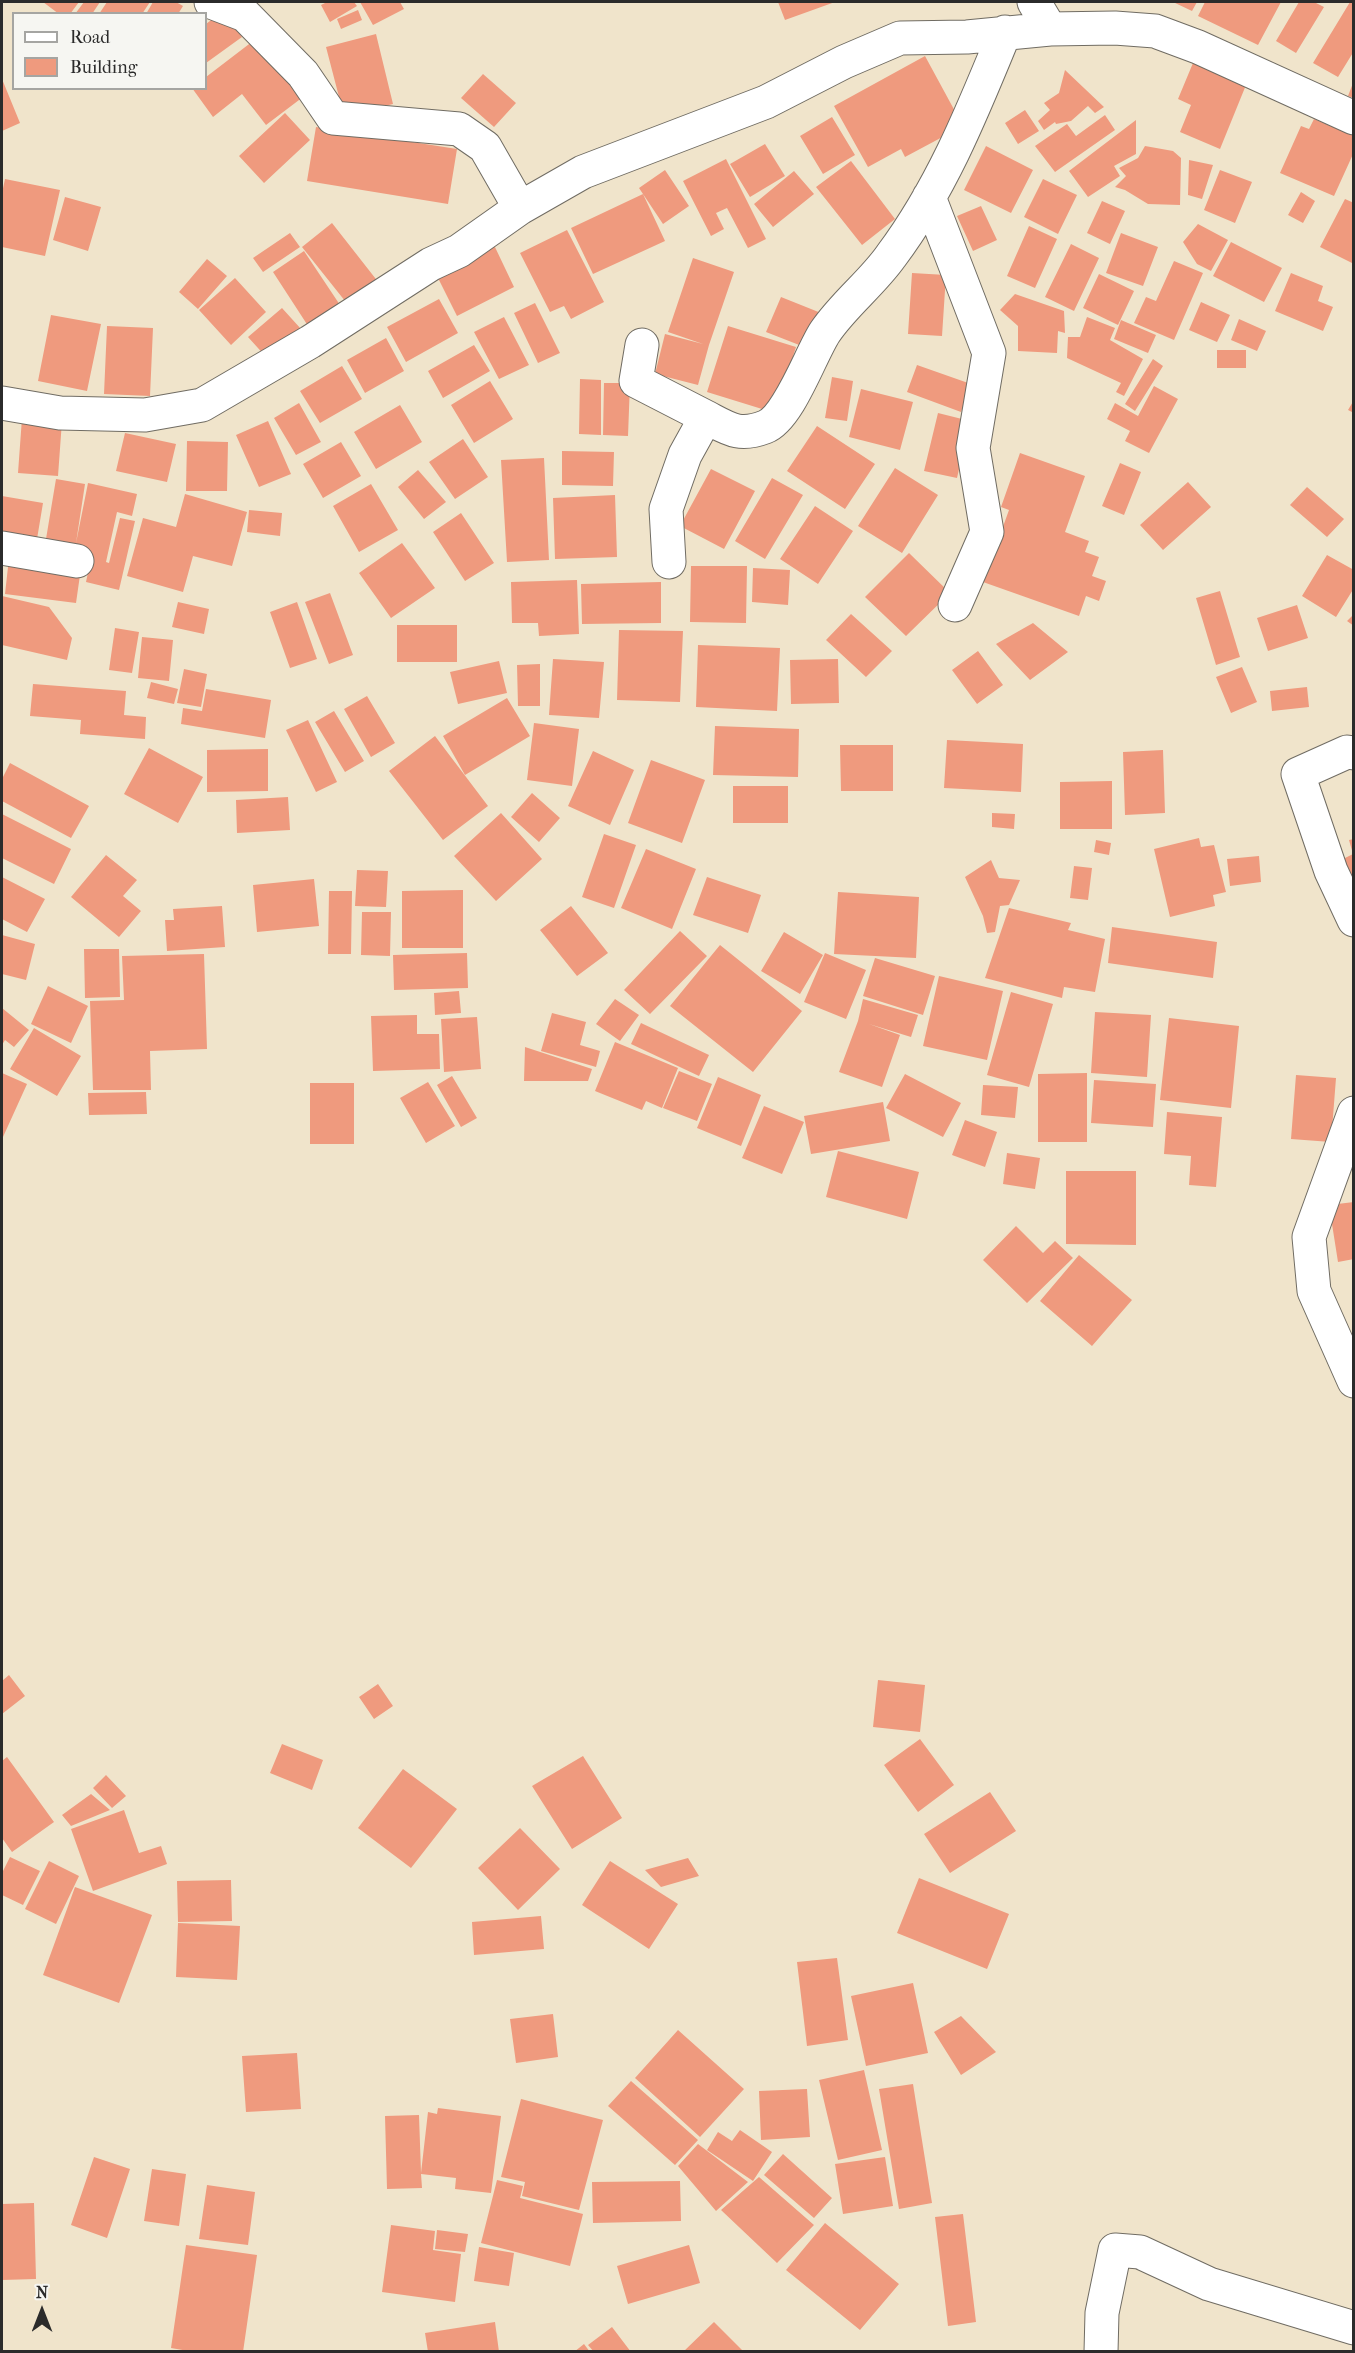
<!DOCTYPE html>
<style>
body{margin:0}
#map{position:relative;width:1355px;height:2353px;overflow:hidden;background:#f0e4cb;font-family:"IM FELL French Canon",serif}
canvas{display:block}
.frame{position:absolute;inset:0;border:3px solid #2b2b2b;pointer-events:none}
.legend{position:absolute;left:12px;top:12px;width:195px;height:78px;box-sizing:border-box;background:#f6f6f2;border:2px solid #a5a5a2;margin:0;padding:8px 10px;list-style:none;font-size:18px;color:#2b2b2b}
.legend li{display:flex;align-items:center;gap:12px;height:30px}
.legend b{width:30px;border:2px solid #a5a5a2}
.north{position:absolute;left:12px;top:2281px;width:60px;height:60px;-webkit-text-stroke:4px #f6f6f2;paint-order:stroke;rotate:0deg;font-size:16px;font-weight:700;line-height:24px;text-align:center;color:#2b2b2b}
.north::after{content:'';display:block;margin:auto;width:21px;height:27px;background:#2b2b2b;clip-path:polygon(50% 0,100% 100%,50% 72%,0 100%)}
</style>
<div id="map">
<canvas width="1355" height="2353"></canvas>
<div class="frame"></div>
<ul class="legend">
<li><b style="height:8px;background:#fff"></b>Road</li>
<li><b style="height:16px;background:#ef9a7e"></b>Building</li>
</ul>
<div class="north">N</div>
</div>
<script>
const context = document.querySelector('canvas').getContext('2d');
context.lineJoin = 'round';
function paint(path, color) {
  context.fillStyle = color;
  context.fill(path, 'evenodd');
}
function stroke(path, color, width, dash) {
  context.strokeStyle = color;
  context.lineWidth = width;
  context.lineCap = dash ? 'butt' : 'round';
  context.setLineDash(dash || []);
  context.stroke(path);
}
const building = new Path2D(`
 M43 2H79L70 14H59Z
 M84 2H100L92 14H75Z
 M107 2H150L142 14H99Z
 M153 2H176L183 6 178 14H146Z
 M327 2H354L357 6 330 22 321 5Z
 M360 2H400L404 9 373 25Z
 M778 2H835L785 20Z
 M1173 2H1197L1192 11Z
 M1205 2H1281L1258 45 1198 16Z
 M1299 2H1314L1324 7 1296 53 1276 41Z
 M1350 2 1354 4V51L1338 77 1313 63Z
 M358 10 362 20 341 29 337 19Z
 M223 11 242 37 206 63V24Z
 M376 34 393 104 344 116 326 47Z
 M257 38 303 97 266 125 242 94 213 117 192 88H206V77Z
 M925 56 963 126 905 157 901 149 868 167 834 106Z
 M1193 63 1246 85 1220 149 1180 132 1191 105 1178 99Z
 M1065 70 1104 107 1095 113 1088 106 1071 121 1056 124 1055 122 1044 130 1038 121 1050 110 1044 103 1059 93Z
 M483 74 516 103 494 127 461 98Z
 M2 79 20 123 2 131Z
 M1353 83H1354V98L1348 96Z
 M1025 110 1039 131 1018 144 1005 123Z
 M285 113 310 140 264 183 239 156Z
 M1105 115 1115 130 1055 172 1035 146 1067 124 1076 136Z
 M832 117 855 155 823 174 800 136Z
 M1314 119 1354 136V152L1334 196 1280 173 1301 126 1309 129Z
 M1136 120V154L1114 166 1120 176 1088 197 1069 171Z
 M316 127 457 149 448 204 307 181Z
 M765 144 785 176 750 197 730 164Z
 M986 146 1033 170 1011 213 964 190Z
 M1145 146 1173 151 1181 158 1180 205 1148 204 1125 190 1115 187 1126 176 1119 168 1138 158Z
 M726 159 766 239 748 248 727 208 716 213 724 229 711 236 683 181Z
 M1189 160 1213 165 1202 199 1188 195Z
 M851 161 895 219 862 245 816 187Z
 M665 170 689 206 663 224 639 188Z
 M1220 170 1252 182 1235 223 1204 210Z
 M794 171 814 194 773 227 754 204Z
 M5 179 60 190 45 256 2 247V193Z
 M1043 179 1077 195 1058 234 1024 217Z
 M1301 192 1315 201 1303 223 1288 215Z
 M643 194 665 241 593 274 571 228Z
 M65 197 101 207 88 251 53 240Z
 M1345 199 1354 203V264L1320 247Z
 M1102 201 1125 211 1110 244 1087 233Z
 M981 206 997 240 973 251 957 216Z
 M332 223 379 283 349 306 302 247Z
 M1198 224 1228 240 1211 271 1197 264 1183 242Z
 M1029 226 1057 239 1035 288 1007 276Z
 M567 230 604 302 571 319 564 306 550 312 520 253Z
 M290 233 300 247 263 272 253 258Z
 M1121 233 1158 247 1143 286 1106 273Z
 M1231 242 1282 268 1264 302 1213 276Z
 M1071 244 1099 258 1074 311 1045 297Z
 M494 245 514 287 457 316 436 274Z
 M304 251 344 311 312 332 273 272Z
 M693 258 734 272 709 345 698 385 655 374 665 334 703 344 668 332Z
 M207 259 227 276 198 309 179 292Z
 M1174 261 1203 273 1174 340 1134 323 1146 297 1156 301Z
 M912 273 946 275 942 336 908 334Z
 M1291 273 1323 286 1318 301 1333 307 1323 331 1275 311Z
 M1099 274 1134 291 1118 325 1083 308Z
 M235 278 266 312 231 345 199 310Z
 M1015 294 1064 311 1065 333 1058 331 1057 353 1018 351V326L1000 310Z
 M781 297 826 315 812 350 766 332Z
 M439 299 458 333 406 362 387 327Z
 M1201 302 1230 315 1217 342 1189 330Z
 M535 303 560 353 538 363 514 313Z
 M282 308 301 329 267 358 248 337Z
 M51 315 101 324 87 391 38 381Z
 M504 317 529 365 499 379 474 332Z
 M1087 317 1115 328 1110 340 1143 359 1124 396 1116 392 1121 383 1067 358 1068 337H1080Z
 M1239 319 1266 331 1257 351 1231 340Z
 M1121 320 1156 335 1148 353 1114 339Z
 M107 326 153 328 150 396 104 394Z
 M728 326 796 347 775 413 707 392Z
 M386 338 404 371 365 393 347 360Z
 M474 345 490 371 443 398 428 371Z
 M1217 350H1246V368H1217Z
 M1153 359 1163 366 1135 411 1125 404Z
 M917 365 971 384 961 412 907 392Z
 M342 366 362 399 320 423 300 391Z
 M832 377 853 381 847 421 825 418Z
 M580 379 601 380V435L579 434Z
 M490 381 513 419 474 443 451 405Z
 M604 383H630L628 436 603 435Z
 M1154 386 1178 399 1149 453 1125 441 1130 431 1107 419 1115 403 1138 416Z
 M861 389 913 402 900 450 849 437Z
 M1354 400V413L1348 410Z
 M299 403 321 442 296 455 274 418Z
 M400 405 422 442 376 469 354 432Z
 M938 413 970 421 957 478 924 471Z
 M22 418 62 421 58 476 18 473Z
 M268 421 291 474 259 487 236 435Z
 M817 426 875 464 845 509 787 471Z
 M125 433 176 444 167 482 116 471Z
 M463 439 488 477 455 499 429 462Z
 M187 441 228 442 227 491H186Z
 M341 442 361 476 323 498 303 464Z
 M562 451 614 452 613 486 562 485Z
 M1020 453 1085 476 1065 532 1089 541 1085 552 1099 557 1092 576 1106 581 1099 601 1086 596 1079 616 983 582 1009 510 1001 507Z
 M544 458 549 560 507 562 501 460Z
 M1120 463 1141 472 1124 515 1102 506Z
 M895 468 938 495 902 553 858 526Z
 M711 469 755 491 724 549 680 526Z
 M418 470 446 502 424 519 398 487Z
 M772 478 803 495 765 559 735 541Z
 M56 479 85 484 76 543 88 483 137 494 132 516 117 512 106 562 109 563 120 518 135 521 119 590 86 582 91 558 45 545Z
 M1188 482 1211 507 1163 550 1140 525Z
 M371 484 398 530 359 552 333 506Z
 M1307 487 1344 519 1327 537 1290 505Z
 M185 494 247 512 232 566 193 556 183 592 127 576 143 518 176 527Z
 M615 495 617 557 555 559 553 498Z
 M2 496 43 503 36 545 2 539Z
 M815 506 853 531 818 584 780 559Z
 M249 510 282 513 280 536 247 532Z
 M461 513 494 563 465 581 433 532Z
 M402 543 435 588 391 618 359 573Z
 M909 553 950 593 906 636 865 597Z
 M1327 555 1354 570V588L1336 617 1302 596Z
 M9 558 81 568 76 603 5 594Z
 M691 566H747L746 623 690 622Z
 M753 568 790 570 788 605 752 602Z
 M577 580 579 634 539 636 538 623H512L511 582Z
 M661 582V623L582 624 581 584Z
 M1220 591 1240 657 1216 665 1196 598Z
 M330 593 353 655 329 664 305 602Z
 M2 596 49 607 72 638 67 660 2 645Z
 M178 602 209 609 204 634 172 627Z
 M297 602 317 659 290 668 270 612Z
 M1297 605 1308 638 1268 651 1257 618Z
 M851 614 892 651 866 677 826 640Z
 M1354 614V626L1347 621Z
 M1033 623 1068 652 1030 680 996 644Z
 M397 625H457V662H397Z
 M115 628 139 632 132 673 109 670Z
 M619 630 683 631 680 702 617 700Z
 M142 637 173 640 169 681 138 678Z
 M698 645 780 648 777 711 696 707Z
 M978 651 1003 685 977 704 952 670Z
 M553 659 604 662 599 718 549 715Z
 M838 659 839 703 791 704 790 660Z
 M499 661 507 693 458 704 450 672Z
 M540 664V706H518L517 665Z
 M1242 667 1257 702 1231 713 1216 677Z
 M184 669 207 674 201 707 177 703Z
 M151 682 178 689 174 704 147 698Z
 M33 684 126 691 124 715 146 717 145 739 80 734 81 720 30 716Z
 M1307 687 1309 707 1272 711 1270 691Z
 M206 689 271 700 265 738 181 724 183 708 202 711Z
 M367 696 395 743 371 757 344 709Z
 M507 698 530 736 465 775 443 736Z
 M334 711 364 761 345 772 315 722Z
 M308 720 337 782 316 792 286 730Z
 M534 723 579 729 572 786 527 780Z
 M715 726 799 729 798 777 713 775Z
 M435 736 488 806 443 840 389 771Z
 M947 740 1023 744 1021 792 944 788Z
 M840 745H893V791H841Z
 M149 748 203 777 178 823 124 794Z
 M268 749V791L207 792V750Z
 M1163 750 1165 813 1125 815 1123 752Z
 M593 751 634 770 610 825 568 806Z
 M651 760 705 780 682 843 628 823Z
 M10 763 89 806 71 838 2 801V779Z
 M1112 781V829H1060V782Z
 M733 786H788V823H733Z
 M532 793 560 818 539 842 511 817Z
 M288 797 290 830 237 833 236 800Z
 M501 813 542 859 496 901 454 856Z
 M992 813 1015 814 1014 829 992 827Z
 M2 814 71 849 54 884 2 858Z
 M604 834 636 845 614 908 582 897Z
 M1199 838 1201 847 1214 845 1226 892 1213 895 1215 906 1170 917 1154 849Z
 M1354 839V886L1343 859 1353 854 1349 840Z
 M1096 840 1111 843 1109 855 1094 852Z
 M646 849 696 869 672 929 621 908Z
 M106 855 137 880 123 896 141 911 119 937 71 897Z
 M1259 856 1261 882 1230 886 1227 859Z
 M991 860 999 878 1020 880 1009 905 1000 906 995 932 987 933 983 916 965 877Z
 M1074 866 1092 868 1088 900 1070 898Z
 M357 870 388 871 386 907 355 906Z
 M2 877 45 899 27 932 2 919Z
 M707 877 761 895 748 933 693 915Z
 M314 879 319 926 257 932 253 885Z
 M463 890V948H402V891Z
 M329 891H352L351 954H328Z
 M838 892 919 897 916 958 834 954Z
 M222 906 225 947 167 951 165 920H174L173 909Z
 M571 906 608 953 577 976 540 930Z
 M1009 908 1071 923 1068 930 1105 939 1095 992 1064 987 1062 998 985 978Z
 M362 912H391L390 956 361 955Z
 M1112 927 1217 942 1213 978 1108 963Z
 M680 931 707 956 650 1014 624 990Z
 M784 932 823 955 800 994 761 971Z
 M2 935 35 944 26 980 2 974Z
 M720 945 802 1011 753 1072 670 1006Z
 M84 949H119L120 997 85 998Z
 M467 953 468 988 394 990 393 955Z
 M825 953 866 970 846 1019 804 1002Z
 M204 954 207 1049 150 1051 151 1090H93L90 1001 124 1000 122 956Z
 M875 958 935 976 923 1015 863 996Z
 M939 976 1003 991 987 1060 923 1046Z
 M48 986 88 1006 71 1043 31 1024Z
 M459 991 461 1013 435 1015 434 993Z
 M1011 992 1053 1004 1029 1087 987 1075Z
 M615 999 639 1015 620 1041 596 1024Z
 M863 999 918 1015 911 1037 869 1024 900 1035 882 1087 839 1072 858 1021Z
 M2 1008 29 1030 14 1047 5 1040 2 1045Z
 M1095 1012 1151 1015 1147 1077 1091 1073Z
 M552 1013 586 1022 580 1045 600 1051 596 1067 541 1051Z
 M417 1015V1034H439L440 1069 373 1071 371 1016Z
 M477 1017 481 1069 444 1072 441 1019Z
 M1169 1018 1239 1026 1231 1108 1160 1100Z
 M641 1023 709 1055 699 1076 631 1044Z
 M34 1028 81 1056 57 1096 10 1069Z
 M615 1042 678 1068 662 1108 646 1101 642 1110 595 1091Z
 M525 1047 592 1069 588 1081H524Z
 M679 1071 712 1084 697 1121 663 1108Z
 M2 1073 27 1084 3 1137 2 1136Z
 M1087 1073V1142H1038V1074Z
 M905 1074 961 1103 943 1137 886 1108Z
 M1296 1075 1336 1078 1331 1142 1291 1139Z
 M452 1076 477 1118 461 1127 437 1085Z
 M718 1077 761 1095 741 1146 697 1128Z
 M1094 1080 1156 1084 1153 1127 1091 1123Z
 M428 1082 455 1126 426 1143 400 1098Z
 M310 1083H354V1144H310Z
 M983 1085 1018 1087 1015 1118 981 1115Z
 M146 1092 147 1114 89 1115 88 1093Z
 M883 1102 890 1141 811 1154 804 1116Z
 M764 1106 804 1122 782 1174 742 1158Z
 M1167 1112 1222 1117 1216 1187 1189 1185 1191 1156 1164 1154Z
 M965 1120 997 1132 985 1167 952 1155Z
 M838 1151 919 1172 907 1219 826 1197Z
 M1007 1153 1040 1158 1035 1189 1003 1184Z
 M1066 1171H1136V1245L1066 1244Z
 M1354 1202V1259L1338 1262 1329 1205Z
 M1016 1226 1043 1253 1055 1241 1073 1258 1027 1303 983 1260Z
 M1079 1255 1132 1300 1092 1346 1040 1301Z
 M9 1675 25 1696 2 1714V1681Z
 M878 1680 925 1685 920 1732 873 1727Z
 M378 1684 393 1706 374 1719 359 1697Z
 M920 1739 954 1785 918 1812 884 1765Z
 M282 1744 323 1760 312 1790 270 1773Z
 M583 1756 622 1818 572 1849 532 1786Z
 M7 1757 54 1822 12 1852 2 1838V1761Z
 M403 1769 457 1809 411 1868 358 1828Z
 M106 1775 126 1796 112 1808 93 1788Z
 M990 1792 1016 1831 950 1873 924 1834Z
 M91 1794 110 1810 71 1826 62 1815Z
 M124 1810 139 1853 161 1846 167 1864 93 1891 71 1829Z
 M520 1828 560 1869 518 1910 478 1868Z
 M10 1857 40 1871 23 1905 2 1895V1873Z
 M688 1858 699 1876 661 1887 645 1870Z
 M49 1861 79 1876 56 1924 25 1909Z
 M610 1861 678 1904 649 1949 582 1905Z
 M919 1878 1009 1914 987 1969 897 1933Z
 M231 1880 232 1921 178 1922 177 1881Z
 M75 1887 152 1915 119 2003 43 1975Z
 M541 1916 544 1949 474 1955 472 1922Z
 M178 1923 240 1926 237 1980 176 1977Z
 M837 1958 848 2040 807 2046 797 1962Z
 M913 1983 928 2053 866 2066 851 1996Z
 M553 2014 558 2057 516 2063 510 2019Z
 M961 2016 996 2052 961 2075 934 2032Z
 M678 2030 744 2089 700 2137 635 2078Z
 M297 2053 301 2109 246 2112 242 2056Z
 M864 2070 882 2150 838 2160 819 2080Z
 M631 2081 698 2140 675 2165 608 2106Z
 M913 2084 932 2203 899 2209 879 2089Z
 M807 2089 810 2137 761 2140 759 2091Z
 M521 2099 603 2120 579 2210 522 2196 525 2182 501 2177Z
 M438 2108 501 2116 491 2193 455 2189 456 2178 421 2174 422 2188 387 2189 385 2116 419 2115 421 2173 428 2112 437 2114Z
 M740 2130 772 2152 753 2181 707 2150 718 2132 732 2141Z
 M698 2144 748 2182 716 2211 678 2166Z
 M783 2154 832 2198 814 2218 764 2175Z
 M94 2157 130 2169 107 2238 71 2225Z
 M885 2157 893 2206 843 2214 835 2164Z
 M152 2169 186 2174 179 2226 144 2221Z
 M759 2177 814 2225 777 2263 721 2210Z
 M497 2180 523 2186 520 2198 583 2214 570 2266 481 2243Z
 M680 2181 681 2221 593 2223 592 2182Z
 M207 2185 255 2192 248 2245 199 2239Z
 M34 2203 36 2279 2 2280V2204Z
 M963 2214 976 2322 948 2326 935 2217Z
 M825 2223 899 2284 860 2330 786 2270Z
 M391 2225 435 2231 433 2250 461 2254 455 2302 382 2292Z
 M437 2230 468 2234 465 2252 435 2249Z
 M186 2245 257 2255 243 2352H194L171 2348Z
 M689 2245 700 2283 628 2304 617 2266Z
 M479 2247 514 2253 509 2286 474 2281Z
 M495 2322 499 2352H428L425 2333Z
 M714 2322 744 2352H683Z
 M612 2327 631 2352H594L588 2345Z
 M584 2344 590 2352H574Z`);
const street = new Path2D(`
 M211 2 245 15 303 74 333 118 459 129 485 147 520 208
 M1034 2 1050 29
 M929 197 989 353 973 448 987 532 955 605
 M642 345 636 381 706 417
 M2 403 60 413 145 415 202 405 310 342 431 264 459 251 520 208 583 172 766 102 844 62 900 38 967 37 1050 29 1115 28 1155 31 1198 47 1354 118
 M2 548 77 561
 M669 562 666 509 685 455 706 417C729 429 739 437 765 427 789 418 811 353 825 332 844 304 872 283 891 256 942 188 973 110 1005 32
 M1354 753 1347 752 1298 774 1331 871 1354 920
 M1354 1113 1309 1237 1314 1291 1354 1381
 M1101 2352 1102 2313 1115 2250 1140 2252 1209 2284 1354 2328`);
paint(building, '#ef9a7e');
stroke(street, '#706c63', 35);
stroke(street, '#fff', 33);
</script>
